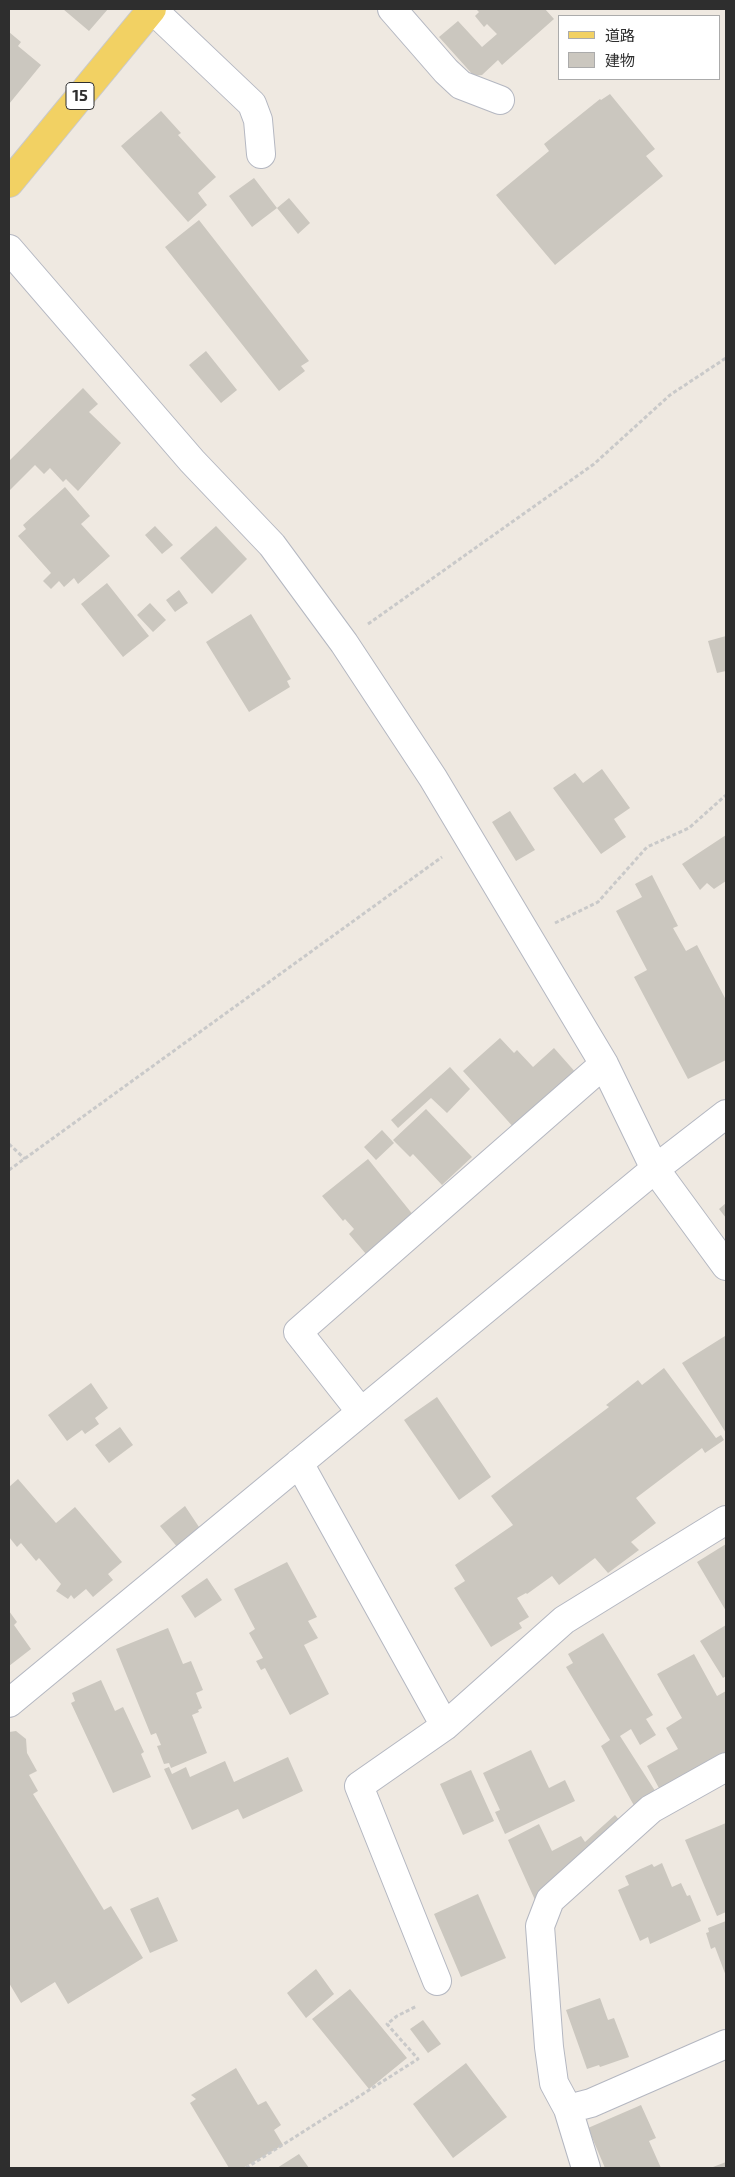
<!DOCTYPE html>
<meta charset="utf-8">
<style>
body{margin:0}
#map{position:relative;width:735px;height:2177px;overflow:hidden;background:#efe9e1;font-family:"Exo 2","Noto Sans JP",sans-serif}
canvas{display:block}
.frame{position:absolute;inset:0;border:10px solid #2e2e2e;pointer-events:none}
.legend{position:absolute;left:558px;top:15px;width:162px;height:65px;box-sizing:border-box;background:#fff;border:1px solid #ababab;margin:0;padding:6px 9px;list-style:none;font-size:15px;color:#2e2e2e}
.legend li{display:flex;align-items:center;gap:10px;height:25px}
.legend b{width:25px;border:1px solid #ababab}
</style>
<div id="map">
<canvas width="735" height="2177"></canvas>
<div class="frame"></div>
<ul class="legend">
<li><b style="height:6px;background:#f2d163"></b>道路</li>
<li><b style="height:14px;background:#cbc7bf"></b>建物</li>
</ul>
</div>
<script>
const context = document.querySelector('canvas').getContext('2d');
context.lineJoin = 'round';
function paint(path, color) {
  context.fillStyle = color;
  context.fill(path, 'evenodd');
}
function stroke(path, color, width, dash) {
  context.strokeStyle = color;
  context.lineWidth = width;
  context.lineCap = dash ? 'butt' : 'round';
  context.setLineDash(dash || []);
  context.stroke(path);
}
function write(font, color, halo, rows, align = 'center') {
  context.font = font + ' "Exo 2",sans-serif';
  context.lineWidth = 5;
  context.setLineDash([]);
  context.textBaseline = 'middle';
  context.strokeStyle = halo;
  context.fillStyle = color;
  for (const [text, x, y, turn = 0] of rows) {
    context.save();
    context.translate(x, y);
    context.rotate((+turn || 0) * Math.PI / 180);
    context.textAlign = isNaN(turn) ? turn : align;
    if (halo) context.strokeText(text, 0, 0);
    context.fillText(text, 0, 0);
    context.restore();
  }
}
const building = new Path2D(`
 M63 9H108L89 31Z
 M476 9H545L554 19 502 65 498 60 482 75 474 76 439 37 458 21 482 47 497 34 487 24 484 27 475 16 479 12Z
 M9 32 21 42 18 46 41 65 9 104Z
 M610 94 655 149 646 156 663 176 555 265 496 195 549 151 544 144 600 99 601 100Z
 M161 111 181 133 178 135 216 177 198 193 207 205 188 222 121 146Z
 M254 178 277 208 252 227 229 196Z
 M289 198 310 223 298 234 277 208Z
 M199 220 309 361 301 366 305 371 279 391 165 247Z
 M206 351 237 390 221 403 189 365Z
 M83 388 98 404 89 412 121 443 78 491 66 479 63 482 50 468 44 474 35 465 9 491V461Z
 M65 487 90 516 81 524 110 556 78 584 74 578 64 587 59 581 51 589 43 581 51 573 18 536 26 529 23 525Z
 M155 526 173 545 162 554 145 535Z
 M216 526 247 559 212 594 180 558Z
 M107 583 149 636 123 657 81 604Z
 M179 590 188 603 175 612 166 600Z
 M150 603 166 620 153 632 137 615Z
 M251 614 291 679 287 681 290 687 249 712 206 642Z
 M726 636V671L717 673 708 641Z
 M602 769 630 808 614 819 626 837 601 854 553 788 575 773 583 783Z
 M510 811 535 850 516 861 492 822Z
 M726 835V881L714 889 707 883 700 890 682 864Z
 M652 875 678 926 673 928 686 951 697 945 726 1000V1060L688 1079 634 977 647 970 616 911 642 897 635 884Z
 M500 1038 514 1053 517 1050 533 1067 554 1048 577 1074 515 1129 463 1071Z
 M450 1067 470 1089 447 1113 431 1098 398 1128 391 1120Z
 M426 1109 472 1157 442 1185 413 1154 410 1157 393 1140Z
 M382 1130 394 1143 376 1160 364 1147Z
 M368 1159 414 1216 366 1254 349 1234 354 1229 345 1219 343 1221 322 1196Z
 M726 1203V1218L719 1209Z
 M725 1336 726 1338V1433L682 1363Z
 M664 1368 716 1438 721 1435 724 1440 705 1453 702 1448 636 1498 656 1523 631 1542 639 1550 608 1573 595 1558 559 1585 552 1576 527 1594 526 1593 517 1598 529 1617 519 1623 522 1628 491 1647 454 1588 465 1581 455 1565 513 1525 491 1496 609 1407 606 1405 638 1380 642 1385Z
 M91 1383 108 1408 95 1418 99 1424 85 1434 82 1430 67 1441 48 1415Z
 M437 1397 491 1477 459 1500 404 1420Z
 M120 1427 133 1445 109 1463 95 1445Z
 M18 1479 56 1523 75 1507 122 1562 108 1574 113 1580 93 1597 86 1589 74 1599 71 1595 68 1599 56 1591 61 1584 39 1558 36 1561 21 1543 17 1547 9 1537V1487Z
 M185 1506 201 1530 178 1548 160 1526Z
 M726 1544V1611L697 1562Z
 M287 1562 317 1617 308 1621 318 1638 304 1645 329 1694 290 1715 265 1668 261 1670 256 1661 263 1658 249 1633 255 1629 234 1589Z
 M207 1578 222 1600 195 1618 181 1596Z
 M9 1611 17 1622 14 1625 31 1649 9 1666Z
 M726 1625V1676L723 1678 700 1641Z
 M168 1628 183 1664 191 1661 203 1690 196 1693 202 1708 198 1710 199 1712 192 1715 207 1753 171 1768 169 1763 164 1764 157 1746 161 1745 156 1733 151 1735 116 1649Z
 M603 1633 653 1715 646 1719 656 1735 640 1745 631 1729 620 1736 659 1797 637 1811 601 1746 610 1740 566 1667 573 1663 568 1654Z
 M694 1654 717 1696 726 1691V1753L660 1790 647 1766 678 1749 666 1728 682 1718 657 1674Z
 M101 1680 115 1711 123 1707 144 1752 141 1754 151 1777 113 1793 71 1703 75 1701 72 1693Z
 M16 1731 26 1739 27 1753 37 1771 29 1775 38 1791 33 1794 104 1910 111 1906 143 1958 68 2004 55 1982 21 2003 9 1983V1732Z
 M531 1750 549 1788 565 1780 575 1801 505 1834 495 1812 500 1810 483 1773Z
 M288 1757 303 1791 243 1819 238 1809 192 1830 164 1769 169 1767 172 1774 186 1767 190 1777 225 1761 234 1782Z
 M471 1770 494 1821 463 1835 440 1784Z
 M615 1815 621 1822 535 1900 508 1840 539 1824 552 1851 581 1836 585 1842Z
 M726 1823V1912L717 1916 685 1840Z
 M662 1863 672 1887 681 1883 687 1896 690 1895 701 1921 650 1944 648 1937 640 1941 618 1890 629 1885 625 1876 652 1864 654 1867Z
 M478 1894 506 1958 461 1977 434 1914Z
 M158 1897 178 1941 150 1953 130 1909Z
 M726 1921V1976L715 1947 711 1949 706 1933 709 1932 708 1928Z
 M316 1969 334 1994 306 2018 287 1993Z
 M350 1989 407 2058 369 2089 312 2019Z
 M600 1998 608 2020 614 2018 629 2057 600 2067 599 2065 587 2069 566 2010Z
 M423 2020 441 2044 428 2053 410 2029Z
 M466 2063 507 2117 453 2158 413 2104Z
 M236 2068 258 2105 266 2101 281 2125 274 2130 283 2145 243 2168H229L190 2103 196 2099 191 2095Z
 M641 2105 656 2138 649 2141 661 2168H605L588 2128Z
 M299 2154 309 2168H277Z
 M726 2162V2168H713V2167Z`);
const path = new Path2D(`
 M368 624 594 464 670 395 726 358
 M555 923 598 902 647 847 689 828 726 795
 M9 1144 25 1159
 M9 1170 442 857
 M246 2168 418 2059 387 2024 397 2016 417 2006`);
const minor = new Path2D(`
 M152 9 252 104 258 120 261 154
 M392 9 446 71 461 85 500 100
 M9 249 192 461 272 545 344 643 433 778 604 1064 655 1169 726 1266
 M361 1412 298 1332 604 1064
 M299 1463 445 1726
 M9 1703 655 1169 726 1114
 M437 1981 359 1786 445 1726 564 1620 726 1520
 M568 2109 591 2103 726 2044
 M586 2168 568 2109 554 2083 549 2047 540 1926 550 1900 651 1809 726 1767`);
const primary = new Path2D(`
 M9 183 152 9`);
const shields = [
 [80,96,28]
];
const shieldNames = [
 ["15",80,96]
];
paint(building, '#cbc7bf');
stroke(minor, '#b4b7c1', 30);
stroke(primary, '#c9c9c9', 30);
stroke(path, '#c9c9c9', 3, [4, 2.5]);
stroke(minor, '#fff', 28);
stroke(primary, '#f2d163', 28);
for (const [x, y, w] of shields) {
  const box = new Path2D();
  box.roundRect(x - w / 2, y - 13.5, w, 27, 4);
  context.fillStyle = '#fff';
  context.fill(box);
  stroke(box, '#2e2e2e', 1);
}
write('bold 16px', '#2e2e2e', null, shieldNames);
</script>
